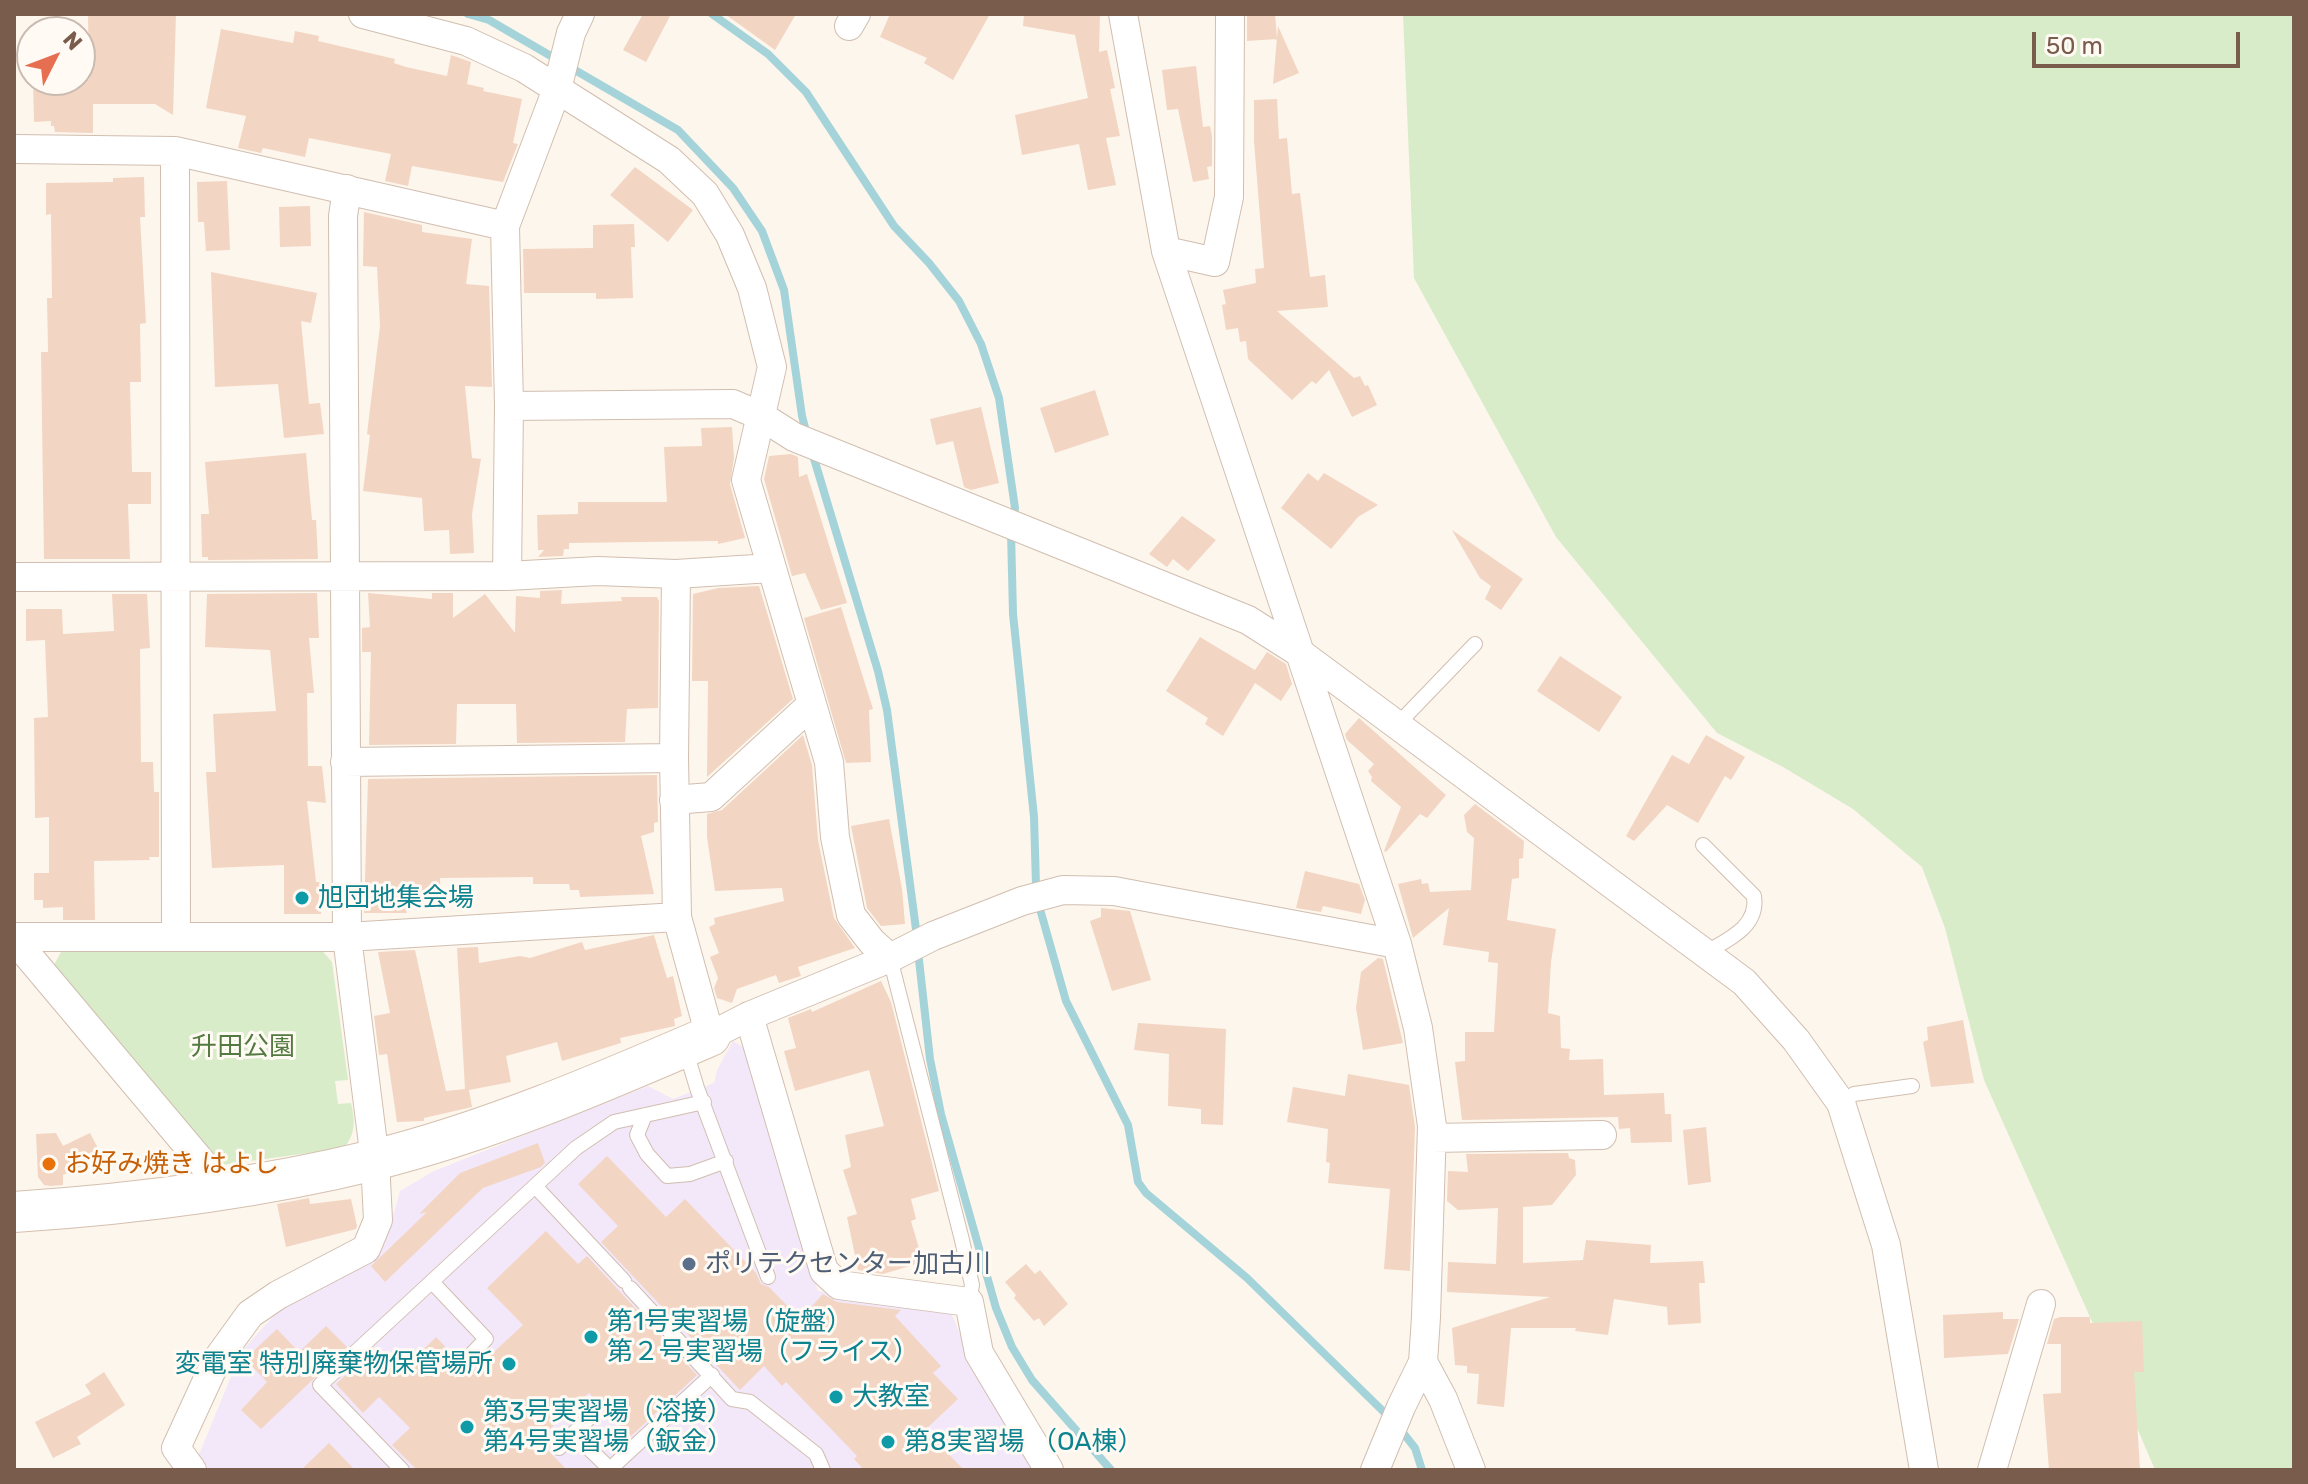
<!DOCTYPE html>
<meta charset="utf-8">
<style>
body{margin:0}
#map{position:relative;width:2308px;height:1484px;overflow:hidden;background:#fdf6ec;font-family:Rubik,sans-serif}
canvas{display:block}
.frame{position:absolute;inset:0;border:16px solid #7a5c4d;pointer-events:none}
.north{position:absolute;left:16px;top:16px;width:80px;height:80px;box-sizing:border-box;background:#fffaf3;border:2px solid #cabbb1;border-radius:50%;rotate:48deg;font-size:22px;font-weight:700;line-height:32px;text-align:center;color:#7a5c4d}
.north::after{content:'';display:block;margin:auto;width:28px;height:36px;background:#e76f51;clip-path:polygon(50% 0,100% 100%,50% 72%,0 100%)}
.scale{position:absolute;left:2032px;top:32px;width:208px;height:36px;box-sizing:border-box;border:4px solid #7a5c4d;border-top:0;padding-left:10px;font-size:24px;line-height:28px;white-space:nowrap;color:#7a5c4d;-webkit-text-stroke:6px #fffaf3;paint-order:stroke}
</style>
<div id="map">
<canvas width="2308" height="1484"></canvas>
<div class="frame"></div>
<div class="north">N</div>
<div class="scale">50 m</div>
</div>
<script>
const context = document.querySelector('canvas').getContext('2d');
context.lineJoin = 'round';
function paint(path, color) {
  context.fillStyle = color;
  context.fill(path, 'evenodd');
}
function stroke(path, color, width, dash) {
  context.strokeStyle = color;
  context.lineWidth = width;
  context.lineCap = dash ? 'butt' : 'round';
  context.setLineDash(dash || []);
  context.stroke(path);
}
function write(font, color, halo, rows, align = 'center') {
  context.font = font + ' Rubik,"Noto Sans JP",sans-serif';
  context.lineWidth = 6;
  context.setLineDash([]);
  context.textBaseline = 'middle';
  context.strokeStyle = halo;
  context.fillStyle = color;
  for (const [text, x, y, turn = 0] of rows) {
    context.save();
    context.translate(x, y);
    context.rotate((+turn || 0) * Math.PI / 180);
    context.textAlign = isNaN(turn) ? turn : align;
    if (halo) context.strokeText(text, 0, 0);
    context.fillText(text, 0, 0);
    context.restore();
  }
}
const education = new Path2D(`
 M733 1041 752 1052 818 1291 932 1306 951 1312 965 1347 1037 1470H206L198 1457 241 1352 278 1311 353 1272 377 1254 390 1227 400 1191 434 1171 648 1086 673 1099 714 1083 717 1070Z`);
const green = new Path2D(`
 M1403 14H2294V1470H2155L2090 1317 1984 1080 1945 928 1922 867 1853 809 1783 767 1717 733 1556 537 1414 278Z
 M320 948 332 962 348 1080 335 1081 338 1104 351 1103C355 1121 356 1133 344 1148L215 1166 54 965 62 950Z`);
const stream = new Path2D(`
 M468 14 489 20 678 130 733 188 762 231 784 290 802 416 807 435
 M712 14 768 54 806 92 894 226 929 263 959 301 981 344 999 398 1015 508 1013 519
 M812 452 878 671 887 710 917 937
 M1011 532 1013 614 1034 817 1036 885 1040 909 1066 1001 1128 1125 1138 1182 1146 1193 1247 1278 1391 1419
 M918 951 930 1059 941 1114 996 1308 1012 1347 1032 1380 1111 1470
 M1400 1429 1415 1448 1422 1470`);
const building = new Path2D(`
 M88 14H176L173 115 155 104H93V133L55 132 54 126H51V121L34 122 33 80H89Z
 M643 14H671L646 62 623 50Z
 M725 14H796L775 50Z
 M890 14H990L953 80 924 63 927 58 880 37Z
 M1024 14H1100L1099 52 1107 50 1115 88 1110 89 1120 136 1106 138 1116 185 1088 190 1079 144 1022 155 1015 115 1088 98 1075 35 1023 26Z
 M1247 14H1275L1277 39 1247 41Z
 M1278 26 1299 73 1273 84Z
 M221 29 293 43 295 31 319 36 318 41 395 59 394 63 406 67 447 76 451 55 471 62 467 84 484 88 483 91 522 99 513 143 518 144 503 182 412 166 408 186 385 181 391 154 309 138 305 157 263 148 261 153 238 148 246 116 206 108Z
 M1196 66 1203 127 1210 126 1212 136V166L1207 167 1209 179 1193 182 1178 109 1167 110 1162 70Z
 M1277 99 1279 139 1287 138 1292 194 1300 193 1310 277 1325 275 1328 307 1277 311 1354 378 1360 376 1365 386 1368 385 1377 405 1352 417 1329 370 1316 384 1312 381 1292 400 1248 359 1246 341 1240 342 1238 328 1226 330 1222 305 1226 304 1223 290 1256 283 1255 269 1264 268 1254 141V100Z
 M635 167 693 210 668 242 610 195Z
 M144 177 145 217H140L146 323 140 324 141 382H130L132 472H151V504H128L130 559H44L41 352H48L47 298H52L51 214 46 215V183L113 182V178Z
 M227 181 230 250 206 251 204 222H198L197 182Z
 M310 206 311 246 280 247 279 207Z
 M364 212 422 225V232L472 239 466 284 489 286 492 387 465 386 472 458 481 459 472 514 474 553 450 554 449 530 424 531 422 498 363 491 370 435 367 434 380 326 377 267 363 266Z
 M634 224 635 247H631L633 298 596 299V293H524L523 249 593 248V225Z
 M211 272 317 293 311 323 301 321 309 404 320 403 324 434 284 438 278 384 215 387Z
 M1095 390 1109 435 1055 453 1040 408Z
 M981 407 999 483 971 490 964 487 953 441 936 445 930 419Z
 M732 427 734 458 730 484 745 538 718 544V541L569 543V549H564L563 556 538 557 544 550H538L537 515 578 514V502H667L664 447 702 446 701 428Z
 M306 453 312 520H316L318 559 208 560V557H202L201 514H209L205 462Z
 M791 454 798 457 799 477 807 474 847 603 821 610 805 573 792 576 764 479 769 456Z
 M1308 473 1318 481 1324 473 1378 505 1358 517 1331 549 1281 508Z
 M1182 516 1216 540 1188 571 1173 559 1167 567 1149 554Z
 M1452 530 1523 579 1501 610 1485 599 1491 586 1480 578Z
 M759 586 793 699 707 777 708 681H692L693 594 718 588Z
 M562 590 561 604 622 601 621 597H657L659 601 658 708 627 709 625 742 517 743 516 704H457L456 744 369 745 371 652H362V628L370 627 368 593 432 599V593H453V618L485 594 515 633 516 596 540 598V591Z
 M317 593 319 638H309L314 693H307L308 766H322L326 803 307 801 316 882H320L321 914H284V865L212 868 206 772H216L213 714 276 711 270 650 205 647 207 594Z
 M112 594H147L150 648 140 649 141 762H153L154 792H159V857H149L150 860 94 861 95 920H63V907L43 908V900H34V873H49V817L35 818 34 718 48 717 45 640 26 641V609H62L63 634 114 631Z
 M841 607 873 709 869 710 871 762 846 763 804 618Z
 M1200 637 1255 670 1267 652 1286 664 1292 684 1281 701 1255 683 1223 736 1205 724 1208 718 1166 691Z
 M1560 656 1622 697 1599 732 1537 691Z
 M1359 718 1446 795 1427 818 1420 814 1386 852 1384 851 1401 807 1371 781 1372 777 1368 771 1374 764 1347 740 1345 734Z
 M803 735 812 765 818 840 834 918 855 948 798 967 801 976 779 983 776 975 737 989 732 1003 717 998 714 988 718 978 710 957 719 953 709 927 715 924 714 918 784 901 782 888 715 891 707 837V814L722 810Z
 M1706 735 1745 757 1731 780 1725 776 1698 823 1667 805 1634 841 1626 836 1672 755 1689 764Z
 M657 775 658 822 654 823V832L641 836 654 894 580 897 579 890H570L569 884H533V877L440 878 441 899 404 901 407 913H364L368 779Z
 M1475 804 1524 841 1523 858 1519 859V878L1512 879 1507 920 1556 929 1551 962 1548 1013 1560 1016 1561 1048 1570 1049 1569 1060 1603 1059 1604 1095 1664 1093 1665 1114H1671L1672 1142 1631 1143 1630 1128 1619 1129 1618 1117 1462 1120 1455 1062 1465 1061V1032H1494L1498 963 1488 962 1489 952 1443 945 1449 908 1413 938 1398 884 1421 879 1422 884 1428 883 1430 892 1471 890 1474 838 1467 832 1464 815Z
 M889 819 902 889 905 924 881 926 867 908 851 826Z
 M1305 871 1359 884 1365 900 1361 914 1323 906 1321 912 1296 908Z
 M1101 908 1130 911 1151 980 1112 991 1090 921 1101 917Z
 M654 935 667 978 673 976 682 1016 674 1019 675 1026 620 1038 621 1043 562 1061 557 1042 506 1056 511 1082 469 1090 472 1107 424 1118V1121L397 1122 387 1054 379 1055 374 1016 390 1013 378 952 415 950 446 1091 465 1089 457 948 478 947 479 963 520 956 530 958 582 942 585 950Z
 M1378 958 1383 959 1403 1043 1363 1050 1356 1008 1361 972Z
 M881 981 891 1002 939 1191 911 1199 916 1219 911 1221 923 1262 883 1274 858 1270 847 1217 857 1214 843 1170 851 1167 845 1135 884 1126 869 1070 795 1091 784 1051 796 1048 788 1018 811 1009 812 1012Z
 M1963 1020 1974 1083 1931 1087 1923 1042 1928 1040 1927 1027Z
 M1138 1023 1226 1029 1223 1125 1201 1124V1109L1168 1106 1169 1054 1134 1050Z
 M1348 1074 1409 1085 1415 1127 1410 1271 1384 1269 1390 1189 1328 1183 1330 1163 1326 1162 1328 1129 1287 1122 1293 1087 1345 1096Z
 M1706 1127 1711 1182 1688 1185 1683 1130Z
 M56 1133 63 1146 90 1133 102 1156 63 1175V1185L50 1186 44 1185 38 1177 36 1134Z
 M538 1143 545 1163 541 1167 483 1188 385 1282 371 1266 427 1212 419 1214 460 1173Z
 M1568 1153 1569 1158 1575 1160 1576 1175 1552 1205 1523 1207V1263L1583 1260 1586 1240 1651 1245 1650 1263 1703 1261 1705 1283H1699L1701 1323 1668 1325 1667 1307 1614 1299 1608 1335 1575 1331 1576 1328H1511L1504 1407 1477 1404 1479 1374 1467 1373V1366L1455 1365 1452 1328 1550 1297 1447 1292 1448 1262 1496 1264 1498 1208 1458 1210 1447 1201 1448 1171 1468 1172 1466 1154Z
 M607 1156 666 1217 685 1199 756 1273 761 1284 769 1287 800 1319 823 1294 837 1302 901 1310 895 1316 941 1366 933 1373 958 1399 925 1430 964 1470H864L854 1459 857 1456 786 1382 782 1386 764 1366 740 1390 601 1242 618 1226 578 1184Z
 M309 1198 310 1204 351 1199 357 1226 356 1229 286 1247 277 1204Z
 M546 1231 578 1264 587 1256 697 1375 631 1436 589 1393 538 1440 567 1470H417L392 1445 410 1428 379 1397 363 1413 336 1384 361 1361 367 1367 380 1353 400 1373 436 1337 456 1358 459 1367 471 1373 523 1325 487 1288Z
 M1026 1264 1035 1274 1040 1270 1068 1304 1044 1326 1039 1318 1034 1321 1014 1298 1016 1295 1005 1282Z
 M2003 1312V1319H2019L2008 1354 1944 1358 1943 1315Z
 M2060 1317H2090V1323L2142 1321 2144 1372H2134L2140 1470H2049L2043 1394 2061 1393V1344H2047L2054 1319Z
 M326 1326 347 1347 261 1429 241 1410 267 1382 245 1359 277 1329 299 1352Z
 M104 1372 125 1405 77 1437 81 1444 53 1458 35 1422 91 1394 85 1385Z
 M329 1443 355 1470H301Z`);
const lane = new Path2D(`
 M1397 725 1475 644
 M1703 845 1754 896C1759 927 1727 940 1705 953
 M890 958 962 1240 972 1285 969 1302
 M685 1048 697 1088 768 1277
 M1841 1103 1854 1094 1912 1086
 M645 1115 637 1135 647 1154 667 1176 690 1174 726 1161
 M535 1186 624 1281
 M432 1282 486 1339 466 1360
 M630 1288 732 1399 750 1402 816 1454 823 1470
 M574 1434 610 1469 712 1375
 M559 1448 592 1415
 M402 1470 320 1385 576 1148 614 1122 704 1102`);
const street = new Path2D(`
 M363 14 466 41 524 68 669 160 705 194 730 235 752 288 772 367 746 480 829 762 835 837 851 915 872 942 890 958
 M1123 14 1166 251 1397 944 1418 1028 1432 1126 1426 1317 1423 1362 1401 1407 1375 1470
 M849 26 856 14
 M14 149 175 151 505 226
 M175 151 176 937
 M1166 251 1215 262 1229 197 1230 14
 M509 406 733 404 761 416 794 437 1248 620 1300 653 1744 982 1796 1040 1841 1103 1886 1245 1924 1470
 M676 574 674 758 677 917 710 1036 749 1016 890 958 933 936 1022 901 1063 890 1114 891 1397 944
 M507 576 509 406 505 226 557 89 571 33 580 14
 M14 577 507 576 598 571 676 574 771 568
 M345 762 674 758
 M674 800 711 797 811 705
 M14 937H347L677 917
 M14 939 225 1190
 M749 1016 824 1271 839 1285 969 1302 979 1353 1049 1470
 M1432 1138 1602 1135
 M1423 1362 1443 1399 1471 1470
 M192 1470 176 1448 216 1361 250 1314 278 1295 366 1249 378 1220 375 1160 347 937 343 216 347 189
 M1992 1470 2041 1304`);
const secondary = new Path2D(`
 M14 1212C135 1204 256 1189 374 1160 490 1131 601 1083 710 1036`);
const markers = [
 [302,898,8,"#0f9aa8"],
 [49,1164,8,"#e8710a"],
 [689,1264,8,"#5c6f8a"],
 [591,1337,8,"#0f9aa8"],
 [509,1364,8,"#0f9aa8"],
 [836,1397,8,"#0f9aa8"],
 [467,1427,8,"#0f9aa8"],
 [888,1442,8,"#0f9aa8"]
];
const cultureNames = [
 ["旭団地集会場",318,898],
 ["第1号実習場（旋盤）",607,1322],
 ["第２号実習場（フライス）",607,1352],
 ["変電室 特別廃棄物保管場所",493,1364,"right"],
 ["大教室",852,1397],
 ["第3号実習場（溶接）",483,1412],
 ["第4号実習場（鈑金）",483,1442],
 ["第8実習場 （OA棟）",904,1442]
];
const parkNames = [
 ["升田公園",243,1047]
];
const foodNames = [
 ["お好み焼き はよし",65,1164]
];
const serviceNames = [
 ["ポリテクセンター加古川",705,1264]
];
paint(education, '#f3e8fa');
paint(green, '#d8ecc9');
stroke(stream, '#a5d3da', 8);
paint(building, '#f3d5c3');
stroke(lane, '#d1beb0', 16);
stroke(street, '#d1beb0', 30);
stroke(secondary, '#d6c0b0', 42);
stroke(lane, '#fff', 14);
stroke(street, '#fff', 28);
stroke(secondary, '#fff', 40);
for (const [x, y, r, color] of markers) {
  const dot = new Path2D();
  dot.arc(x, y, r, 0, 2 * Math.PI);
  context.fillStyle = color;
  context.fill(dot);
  stroke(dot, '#fffaf3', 3);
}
write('26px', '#0d838f', '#fffaf3', cultureNames, 'left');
write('26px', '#537a41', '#fffaf3', parkNames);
write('26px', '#c56008', '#fffaf3', foodNames, 'left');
write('26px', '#4e5e75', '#fffaf3', serviceNames, 'left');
</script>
